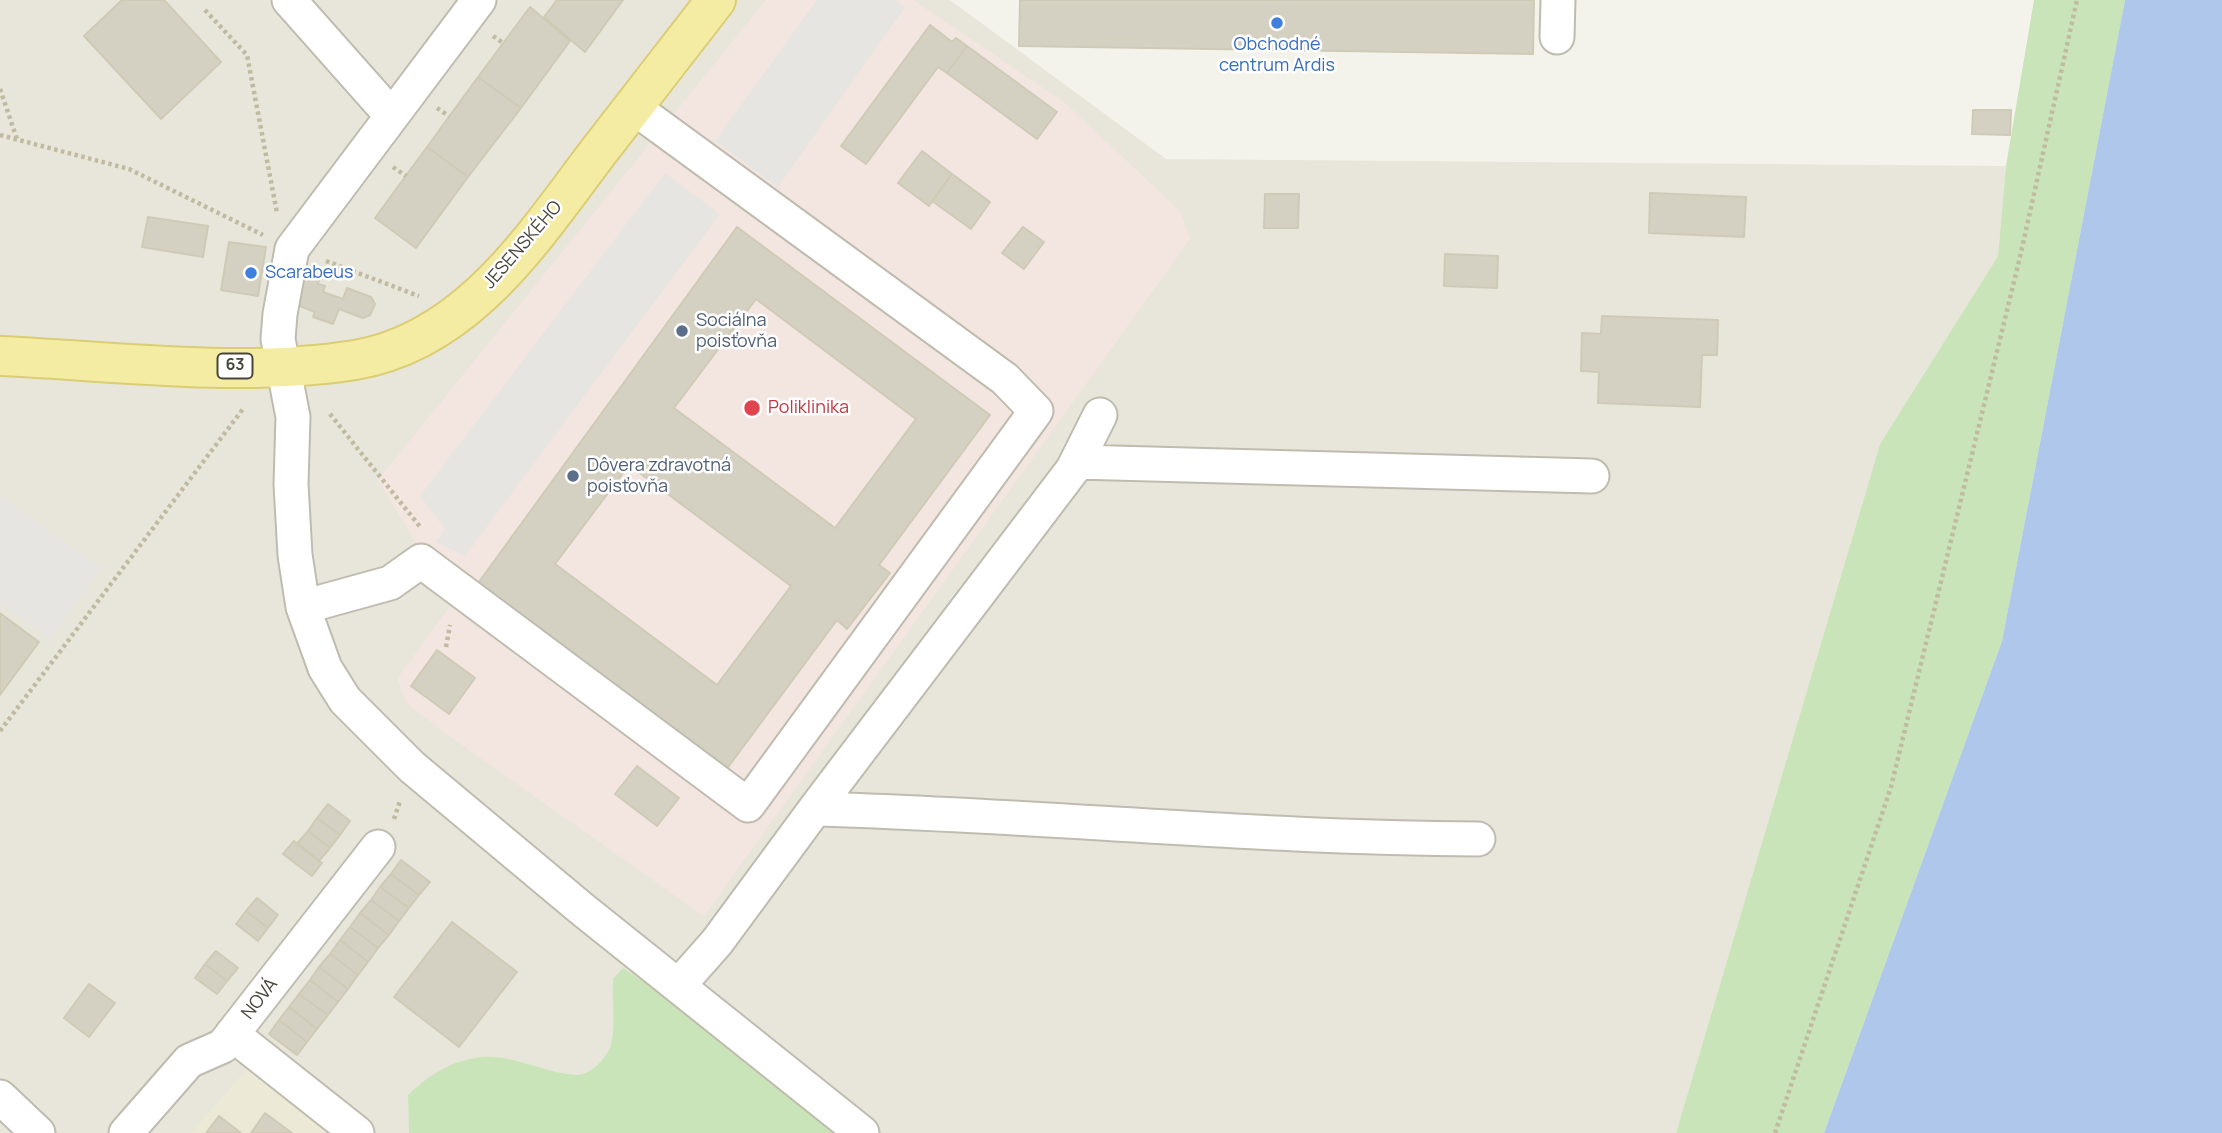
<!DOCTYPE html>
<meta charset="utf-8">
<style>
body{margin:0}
canvas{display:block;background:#f4f3eb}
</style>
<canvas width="2222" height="1133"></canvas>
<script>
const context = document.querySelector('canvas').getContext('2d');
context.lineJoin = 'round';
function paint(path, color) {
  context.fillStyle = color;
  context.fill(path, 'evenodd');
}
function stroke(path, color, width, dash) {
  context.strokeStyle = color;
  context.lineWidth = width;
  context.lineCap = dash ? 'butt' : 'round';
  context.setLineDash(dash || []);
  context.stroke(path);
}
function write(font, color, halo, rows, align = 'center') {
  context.font = font + ' Manrope,sans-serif';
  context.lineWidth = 5;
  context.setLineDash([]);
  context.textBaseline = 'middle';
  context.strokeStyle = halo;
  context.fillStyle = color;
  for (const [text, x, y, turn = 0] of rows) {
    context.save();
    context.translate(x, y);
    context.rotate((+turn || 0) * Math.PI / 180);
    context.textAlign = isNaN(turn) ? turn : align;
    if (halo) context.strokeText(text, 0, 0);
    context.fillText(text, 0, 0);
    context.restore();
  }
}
const residential = new Path2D(`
 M0 0H950L1166 159 2006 166 1998 256 1880 444 1676 1133H0Z`);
const education = new Path2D(`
 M255 1060 354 1133H191Z`);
const medical = new Path2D(`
 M766 0H913L1064 102 1180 211 1190 239 704 916 442 731 407 703 397 679 453 602 378 480Z`);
const green = new Path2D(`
 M2034 0H2125L2002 641 1824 1133H1676L1880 444 1998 256 2006 166Z
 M623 968 700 1019 854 1133H409L408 1095C429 1075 452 1060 482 1057 515 1055 546 1074 577 1075 591 1075 608 1057 611 1044 616 1025 612 999 613 979Z`);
const parking = new Path2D(`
 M817 0H895L905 7 778 187 715 141Z
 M665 173 720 214 465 556 436 542 445 529 420 496Z
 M0 496 101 568 51 639 0 602Z`);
const water = new Path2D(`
 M2125 0H2222V1133H1824L2002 641Z`);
const building = new Path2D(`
 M122 0H164L221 62 161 119 84 36Z
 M557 0H623L585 52 544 17Z
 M1020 0H1534L1533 54 1019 46Z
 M530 7 570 41 521 108 478 77Z
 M930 25 952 42 956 38 967 46 947 73 938 67 866 164 841 146Z
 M967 46 1057 112 1037 139 947 73Z
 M478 77 521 108 468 177 427 147Z
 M1973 110H2011L2010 135 1972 134Z
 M427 147 468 177 416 248 375 218Z
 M922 151 952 174 929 206 898 183Z
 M952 174 990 202 971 229 932 201Z
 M1650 193 1746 197 1744 237 1649 233Z
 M1265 194H1299L1298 228H1264Z
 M148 217 208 226 203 257 142 247Z
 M737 227 990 415 879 565 890 573 847 629 837 620 726 770 476 586ZM756 299 916 419 835 528 674 408ZM629 465 791 586 717 685 555 564Z
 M1023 227 1044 242 1024 269 1002 253Z
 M229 242 266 247 258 296 221 290Z
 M1445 254 1498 256 1497 288 1444 286Z
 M307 273 320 277 318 284 325 286 323 292 343 299 347 288 371 297 375 304 370 315 363 318 339 309 333 324 313 317 315 312 295 304Z
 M1602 316 1718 320 1717 355H1702L1700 407 1598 403 1599 372 1581 371 1582 333 1601 334Z
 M0 613 39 642 0 695Z
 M437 650 475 678 449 714 411 686Z
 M637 766 679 798 657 826 615 794Z
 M328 804 350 821 340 835 317 818Z
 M317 818 340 835 330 848 308 831Z
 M308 831 330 848 319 861 297 844Z
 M294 841 322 863 312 876 283 854Z
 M401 860 430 882 419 895 391 874Z
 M391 874 419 895 409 908 380 887Z
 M380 887 409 908 399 921 371 900Z
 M257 898 278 915 268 928 246 911Z
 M371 900 399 921 389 935 360 913Z
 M246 911 268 928 258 941 236 924Z
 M360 913 389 935 378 948 350 927Z
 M452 922 517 972 459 1047 394 997Z
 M350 927 378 948 368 962 340 940Z
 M340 940 368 962 358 975 330 954Z
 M216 951 238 968 227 981 205 964Z
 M330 954 358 975 348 989 319 967Z
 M205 964 227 981 217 994 195 978Z
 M319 967 348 989 338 1002 310 980Z
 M310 980 338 1002 328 1015 299 994Z
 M89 984 115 1003 89 1037 64 1018Z
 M299 994 328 1015 317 1029 289 1007Z
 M289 1007 317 1029 307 1042 279 1020Z
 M279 1020 307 1042 297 1055 269 1034Z
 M265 1113 292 1133H251Z
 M219 1116 241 1133H206Z`);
const path = new Path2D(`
 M205 10 247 55 277 213
 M493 36 503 43
 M0 89 17 139
 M437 108 449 116
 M0 135 129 169 263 235
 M393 167 406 176
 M326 261 419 296
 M330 414 421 528
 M446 647 450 625
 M0 731 243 409
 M394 819 400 801
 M1775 1133 1891 787 2020 257 2077 0`);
const minor = new Path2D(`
 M289 0 391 115
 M479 0 292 249 280 314 278 339 293 417 291 484 295 555 303 607 325 668 345 700 412 767 582 909 862 1133
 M1557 37 1558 0
 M1077 462 1592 476
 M303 607 390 583 421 561 748 805 1036 411 1005 379 633 107
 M815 809 1073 469 1100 415
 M679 985 717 942 815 809C1036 815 1257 838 1478 839
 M232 1034 357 1133
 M0 1097 38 1133
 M126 1133 189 1061 223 1046 378 847`);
const major = new Path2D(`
 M0 356C115 361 242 378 355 360 469 341 535 235 599 151 638 101 677 50 716 0`);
const markers = [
 [1277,23,7,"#3f7fe0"],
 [251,273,7,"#3f7fe0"],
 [682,331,7,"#5c6f8a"],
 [752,408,9,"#e0444e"],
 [573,476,7,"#5c6f8a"]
];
const shields = [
 [235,366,35]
];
const shieldNames = [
 ["63",235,366]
];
const shopNames = [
 ["Obchodné",1277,45],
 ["centrum Ardis",1277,66],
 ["Scarabeus",265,273,"left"]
];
const streetNames = [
 ["JESENSKÉHO",523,245,-49],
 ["NOVÁ",260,999,-52]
];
const serviceNames = [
 ["Sociálna",696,321],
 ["poisťovňa",696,342],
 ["Dôvera zdravotná",587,466],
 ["poisťovňa",587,487]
];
const healthNames = [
 ["Poliklinika",768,408]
];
paint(residential, '#e8e6da');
paint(education, '#ecead7');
paint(medical, '#f3e6e0');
paint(green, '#c9e4b8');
paint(parking, '#e6e5e2');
paint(water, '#aec7eb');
paint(building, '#d5d1c2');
stroke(building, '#cfcab6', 2);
stroke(minor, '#bfbcaf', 37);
stroke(major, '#dacd74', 42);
stroke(path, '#c0baa1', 4.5, [3.5, 3.5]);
stroke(minor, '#fff', 33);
stroke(major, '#f5eca3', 38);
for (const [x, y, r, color] of markers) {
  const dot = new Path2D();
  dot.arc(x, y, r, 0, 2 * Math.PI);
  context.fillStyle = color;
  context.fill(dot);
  stroke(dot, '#fff', 2.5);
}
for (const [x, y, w] of shields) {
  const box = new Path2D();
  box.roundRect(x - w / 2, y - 12.5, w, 25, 5);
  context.fillStyle = '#fff';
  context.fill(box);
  stroke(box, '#48453a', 2);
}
write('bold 16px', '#48453a', null, shieldNames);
write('18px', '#366cbe', '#fff', shopNames);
write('18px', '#48453a', '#fff', streetNames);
write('18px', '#4e5e75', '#fff', serviceNames, 'left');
write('18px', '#be3a42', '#fff', healthNames, 'left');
</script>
